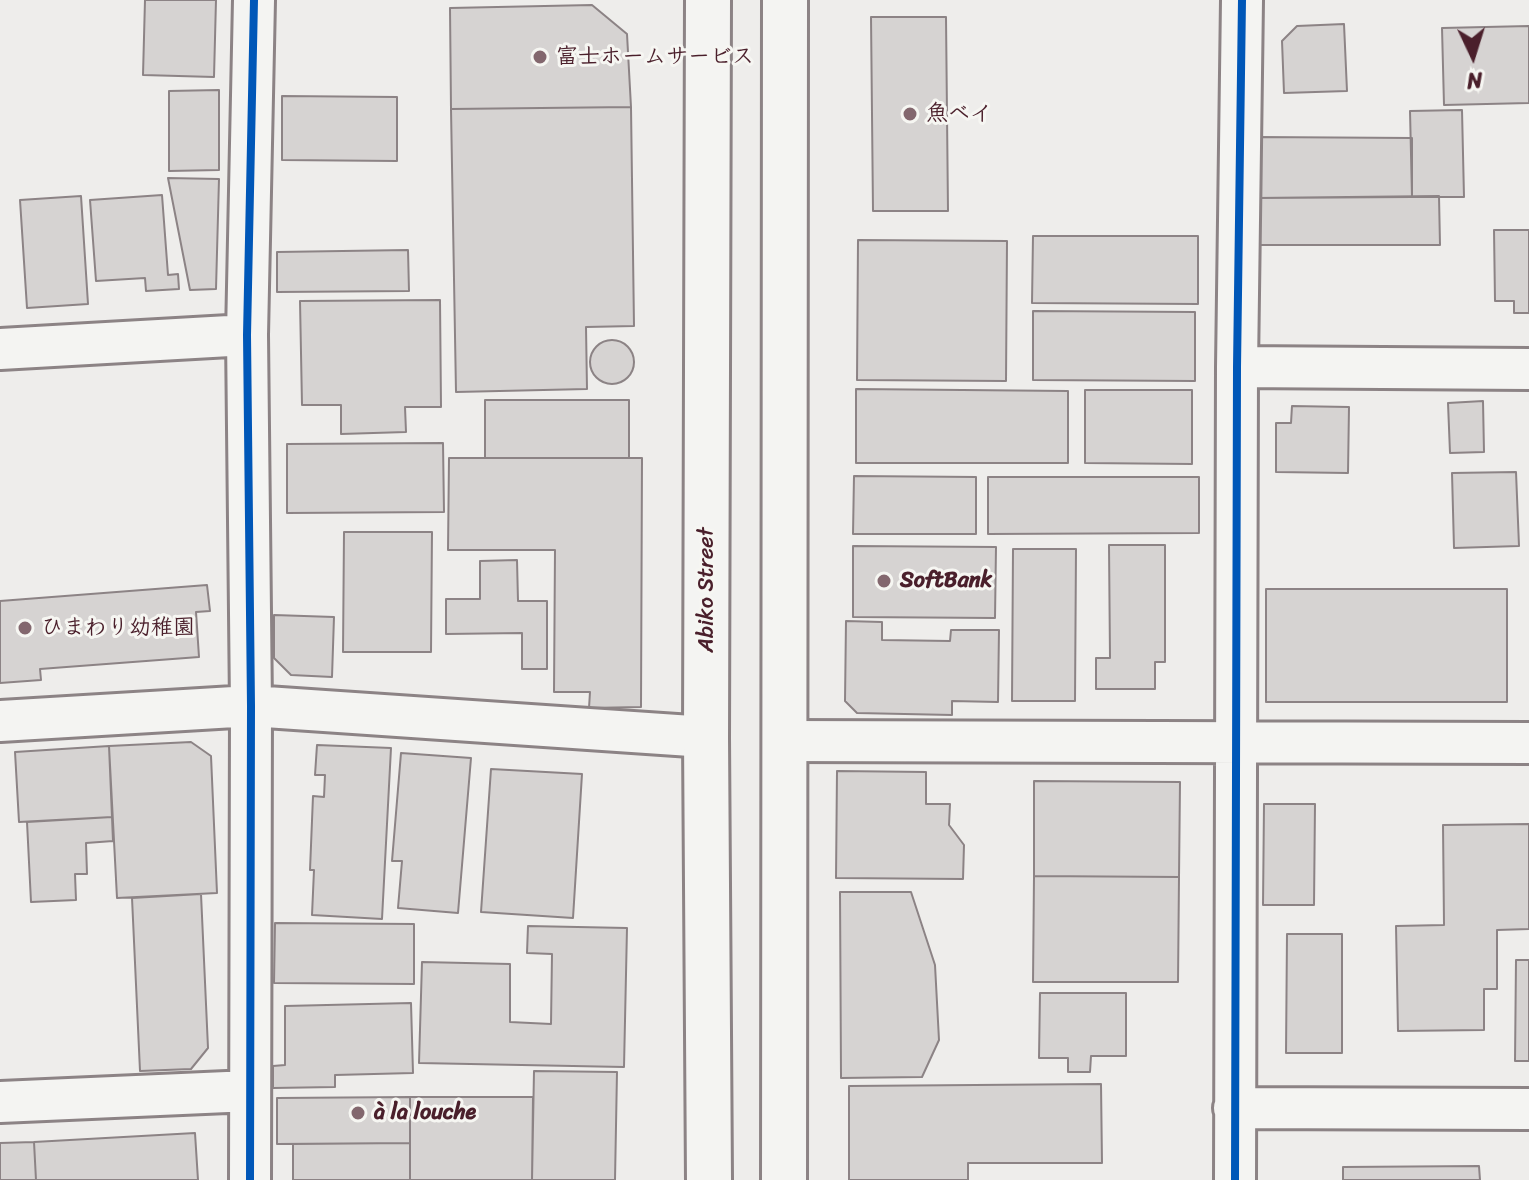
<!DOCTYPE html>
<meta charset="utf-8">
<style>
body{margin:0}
#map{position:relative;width:1529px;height:1180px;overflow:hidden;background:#eeedeb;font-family:Sriracha,sans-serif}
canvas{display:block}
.north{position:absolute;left:1433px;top:16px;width:80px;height:80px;-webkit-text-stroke:6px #f6f6f2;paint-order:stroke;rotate:176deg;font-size:22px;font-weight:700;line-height:32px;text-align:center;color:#4a1f2b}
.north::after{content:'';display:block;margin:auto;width:28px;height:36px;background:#4a1f2b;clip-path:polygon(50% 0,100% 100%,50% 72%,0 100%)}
</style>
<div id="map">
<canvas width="1529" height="1180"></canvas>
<div class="north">N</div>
</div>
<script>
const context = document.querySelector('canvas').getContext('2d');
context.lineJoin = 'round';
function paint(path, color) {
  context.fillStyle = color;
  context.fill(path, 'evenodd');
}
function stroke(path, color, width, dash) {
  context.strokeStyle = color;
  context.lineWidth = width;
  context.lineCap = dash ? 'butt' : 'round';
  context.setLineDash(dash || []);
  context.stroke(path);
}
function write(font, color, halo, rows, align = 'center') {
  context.font = font + ' Sriracha,"Klee One",sans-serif';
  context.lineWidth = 6;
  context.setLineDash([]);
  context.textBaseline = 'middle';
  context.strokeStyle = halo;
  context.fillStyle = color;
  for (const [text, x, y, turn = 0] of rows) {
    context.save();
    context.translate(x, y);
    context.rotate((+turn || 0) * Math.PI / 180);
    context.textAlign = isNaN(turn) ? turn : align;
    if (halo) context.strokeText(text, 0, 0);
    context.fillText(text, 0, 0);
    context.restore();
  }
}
const building = new Path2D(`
 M145 0H216L214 77 143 75Z
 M592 5 627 34 631 107 451 109 450 8Z
 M871 17H946L948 211H873Z
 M1344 24 1347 91 1284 93 1282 41 1297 26Z
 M1529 26V103L1444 105 1442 28Z
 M219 90V170L169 171V91Z
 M282 96 397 97V161L282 160Z
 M631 107 634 326 586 327 587 389 456 392 451 109Z
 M1462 110 1464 197H1412L1410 111Z
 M1257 137 1412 138V197L1257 198Z
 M168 178 219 179 216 289 190 290Z
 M162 195 168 275 178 274 179 289 146 291 145 278 96 281 90 200Z
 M81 196 88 304 27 308 20 200Z
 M1439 196 1440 245H1257V198Z
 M1494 230H1529V313H1514V301H1495Z
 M1033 236H1198V304L1032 303Z
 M858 240 1007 241 1006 381 857 380Z
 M408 250 409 291 277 292V252Z
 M440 300 441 407H405L406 432 341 434V405H302L300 301Z
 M1033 311 1195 312V381L1033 380Z
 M590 362a22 22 0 1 1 44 0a22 22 0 1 1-44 0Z
 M856 389 1068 391V463H856Z
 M1085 390H1192V464L1085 463Z
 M485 400H629V458H485Z
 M1483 401 1484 452 1450 453 1448 403Z
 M1292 406 1349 407 1348 473 1276 472V423H1291Z
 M443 443 444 512 287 513V444Z
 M449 458H642L641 707 589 708 590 692H554L555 550H448Z
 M1516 472 1519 546 1454 548 1452 473Z
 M854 476 976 477V534H853Z
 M988 477H1199V533L988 534Z
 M344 532H432L431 652H343Z
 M1109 545H1165V662H1155V689H1096V658H1110Z
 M853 546 996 547 995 618 853 617Z
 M1013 549H1076L1075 701H1012Z
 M517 560 518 601H547V669H522V633L446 634V599H480V561Z
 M207 585 210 611 196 612 199 657 40 669 41 680 0 683V601Z
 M1266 589H1507V702H1266Z
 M274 615 334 617 332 677 291 675 274 658Z
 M846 621 882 622V640L950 641 951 630H999L998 702 952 701V715L857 713 845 701Z
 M191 742 211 756 217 893 117 898 109 746Z
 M317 745 391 748 382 919 312 915 314 870H310L313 796 324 797 325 775H315Z
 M109 746 112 817 19 822 15 752Z
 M401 753 471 758 458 913 398 908 402 861H392Z
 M491 769 582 774 573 918 481 912Z
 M837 771 926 772V804H950L949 825 964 845 963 879 836 878Z
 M1034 781 1180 782 1179 877 1034 876Z
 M1264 804H1315L1314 905H1263Z
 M112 817 113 841 86 843 87 874H75L76 900 31 902 27 822Z
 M1529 824V929L1497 930V989H1484V1030L1398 1031 1396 926 1444 925 1443 825Z
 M1034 876 1179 877 1178 982H1033Z
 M840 892H911L935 965 939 1040 922 1077 841 1078Z
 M201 894 208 1048 191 1069 140 1071 132 898Z
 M275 923 414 924V984L274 983Z
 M528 926 627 928 624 1067 419 1063 422 962 510 964V1022L551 1024 552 954 527 953Z
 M1287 934H1342V1053H1286Z
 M1516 960H1529V1061H1515Z
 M1040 993H1126V1056H1091L1090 1072H1068V1058H1039Z
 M411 1003 413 1073 335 1075V1087L273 1088V1066L285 1065V1006Z
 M534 1071 617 1072 615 1180H532Z
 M1101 1084 1102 1163H968V1180H849V1086Z
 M410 1097V1143L277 1144V1098Z
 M410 1097H533L532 1180H410Z
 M195 1133 198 1180H36L34 1142Z
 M34 1142 36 1180H0V1143Z
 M410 1143V1180H293V1144Z
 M1479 1166 1480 1180H1343V1167Z`);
const street = new Path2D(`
 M0 349 247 335
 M1237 367 1529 369
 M0 721 251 706 706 737
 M783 741 1529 743
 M0 1102 250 1091
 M1234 1108 1529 1109
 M250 1180 251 706 247 335 254 0
 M1235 1180 1237 367 1242 0`);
const primary = new Path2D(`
 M708 0 706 737 709 1180
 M784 1180 785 0`);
const cycleway = new Path2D(`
 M250 1180 251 706 247 335 254 0
 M1235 1180 1237 367 1242 0`);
const markers = [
 [540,57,8,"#83676e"],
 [910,114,8,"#83676e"],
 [884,581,8,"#83676e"],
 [25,628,8,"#83676e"],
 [358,1113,8,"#83676e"]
];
const poiNames = [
 ["富士ホームサービス",556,57],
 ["魚ベイ",926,114],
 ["SoftBank",900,581],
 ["ひまわり幼稚園",41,628],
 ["à la louche",374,1113]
];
const streetNames = [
 ["Abiko Street",707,590,-90]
];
paint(building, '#d6d3d2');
stroke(building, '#8c8385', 2);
stroke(street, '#8c8385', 46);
stroke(primary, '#8c8385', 50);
stroke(street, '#f4f4f2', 40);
stroke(primary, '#f4f4f2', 44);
stroke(cycleway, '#0057b8', 8);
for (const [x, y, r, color] of markers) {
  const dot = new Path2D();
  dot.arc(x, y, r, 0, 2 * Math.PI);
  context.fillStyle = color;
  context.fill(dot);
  stroke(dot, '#f6f6f2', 3);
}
write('bold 22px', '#4a1f2b', '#f6f6f2', poiNames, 'left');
write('22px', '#4a1f2b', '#f6f6f2', streetNames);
</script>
